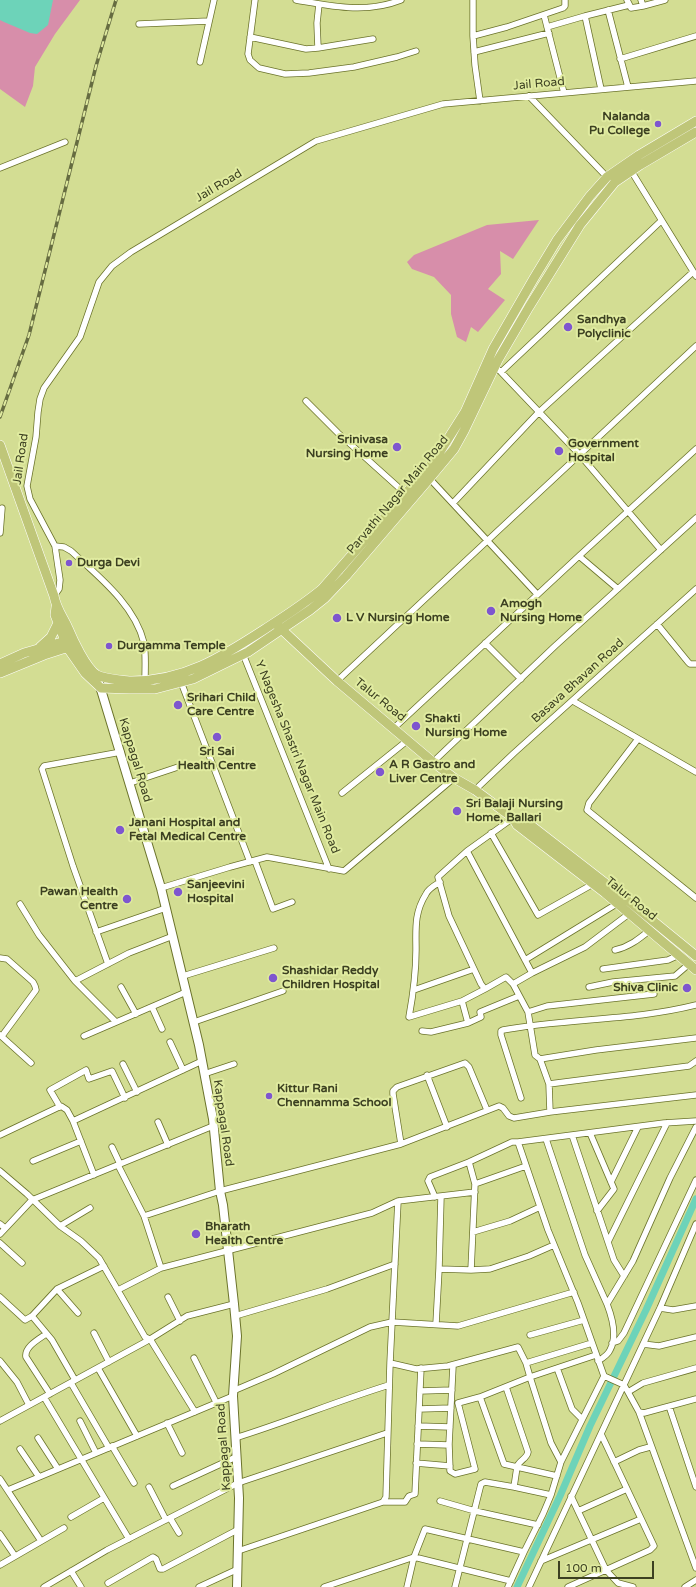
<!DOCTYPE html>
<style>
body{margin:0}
#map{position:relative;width:696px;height:1587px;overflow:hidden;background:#d3dd93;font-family:"Varela Round",sans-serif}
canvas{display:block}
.scale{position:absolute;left:558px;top:1561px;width:96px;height:18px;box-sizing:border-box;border:2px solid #3c4021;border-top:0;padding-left:5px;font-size:12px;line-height:14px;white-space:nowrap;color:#3c4021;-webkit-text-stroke:3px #e0eba0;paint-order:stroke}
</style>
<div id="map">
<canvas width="696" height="1587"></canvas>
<div class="scale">100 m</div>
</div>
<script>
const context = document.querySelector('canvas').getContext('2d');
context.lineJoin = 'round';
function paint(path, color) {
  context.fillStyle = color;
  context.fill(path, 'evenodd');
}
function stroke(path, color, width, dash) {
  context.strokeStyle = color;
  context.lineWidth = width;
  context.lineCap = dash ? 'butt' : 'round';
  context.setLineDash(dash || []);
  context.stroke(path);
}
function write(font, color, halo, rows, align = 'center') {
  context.font = font + ' "Varela Round",sans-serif';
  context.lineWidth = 4;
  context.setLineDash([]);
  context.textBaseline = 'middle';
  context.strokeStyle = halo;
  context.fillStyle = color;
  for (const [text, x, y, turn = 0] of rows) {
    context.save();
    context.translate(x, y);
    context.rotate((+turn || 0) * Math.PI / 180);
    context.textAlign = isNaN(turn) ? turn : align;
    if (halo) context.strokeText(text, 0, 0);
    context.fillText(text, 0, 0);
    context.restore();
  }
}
const green = new Path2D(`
 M0 0H80L55 34 35 67 33 86 25 107 0 89Z
 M539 220 513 259 500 251 501 274 488 289 505 300 478 332 471 327 466 342 457 337 451 314V295L434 277 412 269 407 262 414 255 487 225Z`);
const water = new Path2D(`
 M0 0H53L48 25 37 34 30 33 4 22 0 20Z`);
const canal = new Path2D(`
 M517 1587 560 1496 590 1426 646 1310 696 1199`);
const minor = new Path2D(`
 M255 0 248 54 250 60 259 68 285 74 309 73 354 67 397 57 416 51
 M296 0C331 6 366 14 401 0
 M627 0 631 8 643 6
 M641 0 643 6 665 0
 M608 10 628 87
 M544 15 564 93
 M585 16 629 5
 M139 24 209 21
 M547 27 585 16 601 89
 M473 36V0
 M250 37 306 49 318 48 373 39
 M318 48 317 23 319 4
 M474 52 549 33
 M620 59 696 36
 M200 62 214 0
 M529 96 607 177
 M480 101 475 65 473 36 507 27 563 8 565 6V0
 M0 168 65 142
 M630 169 696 276
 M493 365 501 372 580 455 661 550
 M501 372 661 221
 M306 401 338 433 407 495
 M430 479 537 594
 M453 503 539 412 693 272
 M0 533 2 508
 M55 546 64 547 71 551C98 576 135 605 144 643 146 654 145 668 145 680
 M579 556 618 589
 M54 596 59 589 60 580 55 546 30 499 27 486 36 437 38 412 40 399 44 388 80 337 99 282 112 266 131 252 316 141 443 104 696 81
 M657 624 688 662 690 664H696
 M485 643 521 679
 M243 654 329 869
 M337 681 696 346
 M181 682 250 862
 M573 701 696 772
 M394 728 579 556 696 449
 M638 739 589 803 587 810 696 898
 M433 762 555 646 696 518
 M130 783 178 767
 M475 790 514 753 696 589
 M342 793 408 740
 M513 818 467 851 532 973 585 947 630 913
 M491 833 538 915 593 884
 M467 851 438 877 449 916 481 984 485 989 506 977 513 984 532 973
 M255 861 273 909 292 902
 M440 882C435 885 428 889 426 894 414 913 416 929 416 950 416 973 413 995 409 1017L462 1001
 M161 888 230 867 267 857 344 871 454 778
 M20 904 39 935 75 981 129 953 173 936
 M96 932 166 908
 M615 950C629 947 639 939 650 930
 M0 958 7 959 33 982 35 986 36 990 2 1036
 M525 960 618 903
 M108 964 73 866 42 769 44 766 121 752
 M603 969 668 960 679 955
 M183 976 274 948
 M75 981 116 1022
 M513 984 528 1012 535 1055 540 1059
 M121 987 136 1014
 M589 987 613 982 675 976 689 964
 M485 989 462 1001 468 1023 481 1017 480 1012 519 996
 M414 990 474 969
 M152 1007 162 1029
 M528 1012 547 1006 654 994
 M194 1022 283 991
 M422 1031 431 1032 468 1023
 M0 1035 31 1063
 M84 1036 186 992
 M696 1038 596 1050 540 1059 549 1084 689 1066 696 1061
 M170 1042 183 1070
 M123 1064 137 1092
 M204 1074 234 1064
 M427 1075 447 1127
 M549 1084 550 1112
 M521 1098 501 1035V1031L503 1030C567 1018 633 1021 696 1005
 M60 1107 50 1090 86 1070 89 1079 112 1071 125 1098
 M73 1121 94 1175
 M696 1121 664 1123 518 1142 548 1230 578 1303 604 1376 624 1385 628 1392 643 1383 696 1368
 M158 1122 168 1145
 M590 1133 614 1189 597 1211
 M0 1135 61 1106 67 1110 73 1121 202 1061
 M572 1135 614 1260 624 1276
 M546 1139 585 1255 607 1304 633 1261 670 1178 696 1127
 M518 1142H512L469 1162 475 1184 526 1166
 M401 1144 393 1094V1091L397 1087 465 1063 469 1067 487 1110
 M112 1147 120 1164
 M33 1161 81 1141
 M118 1165 144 1216 161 1268
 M0 1171 27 1194 60 1226 81 1241 99 1258 145 1337 150 1339 195 1412
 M611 1182 638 1127
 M475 1184 471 1270 490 1269 529 1256 554 1245
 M475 1192 398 1201 392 1322 458 1326 574 1292
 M435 1197 428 1181 430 1177 469 1162
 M144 1216 220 1191 401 1144 499 1106 503 1108 509 1116 514 1118 550 1112 696 1095
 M0 1224 5 1228
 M60 1226 90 1208
 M473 1232 510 1221 540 1207
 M0 1234 32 1200 213 1126
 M608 1242 667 1123
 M0 1243 22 1263
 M439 1269 441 1197
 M57 1289 78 1313
 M118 1290 161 1268 372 1213 398 1201
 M0 1297 25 1320 32 1316 52 1340 75 1380
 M168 1297 180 1321
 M660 1308 673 1310 696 1306
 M32 1316 57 1289 104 1266
 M235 1316 327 1289 395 1264
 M436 1324 439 1269 471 1270
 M94 1333 109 1362
 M46 1334C39 1339 24 1347 26 1357L50 1394
 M530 1335 584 1320
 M612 1343 618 1341 624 1333 696 1180
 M643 1344 659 1346 696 1337
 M194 1358 216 1402
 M0 1361 17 1382 29 1405
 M598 1361C603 1358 608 1355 610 1350 618 1336 612 1317 607 1304
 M453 1366 449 1444 450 1471 455 1474 475 1469 458 1403 480 1397
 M98 1368 137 1436
 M557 1368 572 1409 582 1419
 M71 1383 109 1448
 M506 1387 528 1452C527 1459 519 1460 517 1467L504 1464 480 1397 530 1377 526 1363
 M233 1391 273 1374 370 1327 392 1322 390 1363 416 1369 448 1366 518 1347 526 1363 592 1343
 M420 1391 452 1390
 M628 1392 639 1412 644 1413 696 1399
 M44 1397 129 1539
 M669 1406 696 1487
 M419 1409 451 1408
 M639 1412 696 1568
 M0 1421 147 1341 187 1316 234 1304
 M80 1421 96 1453
 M167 1423 182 1453
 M418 1426 450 1427
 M38 1438 58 1469
 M235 1438C287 1422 337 1401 389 1385
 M417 1444 449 1445
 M112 1446 134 1483
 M20 1449 39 1477
 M561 1462 551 1443 530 1377 596 1355
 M614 1462 639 1450 650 1447
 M416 1463 450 1466
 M0 1479 41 1541
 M173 1486 236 1457
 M149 1487 166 1520
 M514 1487 517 1467 557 1476
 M8 1490 233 1396
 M571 1496 578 1511 627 1489
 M440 1501 475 1511 538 1525
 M383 1502H405L409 1496 415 1494 421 1368
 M578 1511 606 1570 618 1583 633 1587
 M71 1517 104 1498
 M170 1518 179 1533
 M0 1534 15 1556
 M238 1551 383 1502 386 1497 390 1363
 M541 1561 641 1519
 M0 1565 64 1528
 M71 1571 81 1587
 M108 1583 153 1557 156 1559 160 1569H163L239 1529
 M44 1587 107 1550 238 1483 387 1433
 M199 1587 238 1569
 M324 1587 414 1557 511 1581
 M407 1587 414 1557 425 1529 524 1552
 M455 1587 481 1484 485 1482 514 1487 551 1495
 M508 1587 524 1552 543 1514 551 1495 561 1462 604 1376
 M529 1587 660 1308 696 1224
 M568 1587 650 1550 654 1546 601 1434
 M685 1587 696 1580`);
const secondary = new Path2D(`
 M99 683 161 888 199 1045 213 1119 220 1191 223 1205 234 1304 237 1336 233 1396 239 1498 237 1587`);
const primary = new Path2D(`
 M0 445 54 596C56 608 63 617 68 628 73 640 86 668 97 675 104 679 121 680 129 681 183 682 222 657 265 629 285 616 304 604 322 589L434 461 465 412 493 349 534 278 557 240 590 196 607 177 639 155 696 121
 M56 607 55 615 65 641 69 650 85 673 101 688 129 689H155L193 679 248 652 310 610 325 598 346 576 424 485 454 449 464 431 498 360 529 307 580 225 615 182 640 165 696 132
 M277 625 337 681 433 762 454 778 475 790 513 818 524 820 631 903 696 956
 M40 647 51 637 58 623
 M0 664 24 653 69 640
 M0 673 44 655 72 646
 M513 818 517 825 605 893 696 970`);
const rail = new Path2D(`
 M0 417 29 335 96 66 116 0`);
const markers = [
 [658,124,4,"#7e56cf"],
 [568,327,5,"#7e56cf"],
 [397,447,5,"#7e56cf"],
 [559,451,5,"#7e56cf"],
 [69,563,4,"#7e56cf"],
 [491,611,5,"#7e56cf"],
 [337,618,5,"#7e56cf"],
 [109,646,4,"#7e56cf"],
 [178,705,5,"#7e56cf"],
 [416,726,5,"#7e56cf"],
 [217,737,5,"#7e56cf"],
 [380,772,5,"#7e56cf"],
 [457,811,5,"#7e56cf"],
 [120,830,5,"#7e56cf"],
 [178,892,5,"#7e56cf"],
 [127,899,5,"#7e56cf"],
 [273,978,5,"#7e56cf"],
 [687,988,5,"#7e56cf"],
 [269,1096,4,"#7e56cf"],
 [196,1234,5,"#7e56cf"]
];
const streetNames = [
 ["Jail Road",539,84,-5],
 ["Jail Road",219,186,-31],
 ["Jail Road",21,459,-82],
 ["Parvathi Nagar Main Road",398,495,-50],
 ["Basava Bhavan Road",578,681,-42],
 ["Talur Road",380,700,39],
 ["Y Nagesha Shastri Nagar Main Road",297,757,68],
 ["Kappagal Road",135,760,73],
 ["Talur Road",631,899,39],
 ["Kappagal Road",223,1123,82],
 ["Kappagal Road",224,1447,-94]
];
const poiNames = [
 ["Nalanda",650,117,"right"],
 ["Pu College",650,131,"right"],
 ["Sandhya",577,320],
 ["Polyclinic",577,334],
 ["Srinivasa",388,440,"right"],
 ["Nursing Home",388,454,"right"],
 ["Government",568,444],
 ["Hospital",568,458],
 ["Durga Devi",77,563],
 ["Amogh",500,604],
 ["Nursing Home",500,618],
 ["L V Nursing Home",346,618],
 ["Durgamma Temple",117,646],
 ["Srihari Child",187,698],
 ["Care Centre",187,712],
 ["Shakti",425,719],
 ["Nursing Home",425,733],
 ["Sri Sai",217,752,"center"],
 ["Health Centre",217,766,"center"],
 ["A R Gastro and",389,765],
 ["Liver Centre",389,779],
 ["Sri Balaji Nursing",466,804],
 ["Home, Ballari",466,818],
 ["Janani Hospital and",129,823],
 ["Fetal Medical Centre",129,837],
 ["Sanjeevini",187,885],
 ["Hospital",187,899],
 ["Pawan Health",118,892,"right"],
 ["Centre",118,906,"right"],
 ["Shashidar Reddy",282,971],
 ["Children Hospital",282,985],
 ["Shiva Clinic",678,988,"right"],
 ["Kittur Rani",277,1089],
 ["Chennamma School",277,1103],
 ["Bharath",205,1227],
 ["Health Centre",205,1241]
];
paint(green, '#d78eaa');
paint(water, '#6dd3b9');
stroke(canal, '#6dd3b9', 7);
stroke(minor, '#6b732b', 7);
stroke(secondary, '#6b732b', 10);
stroke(primary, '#fff', 10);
stroke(minor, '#fff', 5.5);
stroke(secondary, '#fff', 8);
stroke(primary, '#bfc679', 9);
stroke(rail, '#666c41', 3.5);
stroke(rail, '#e0eba0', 2, [6]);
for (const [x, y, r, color] of markers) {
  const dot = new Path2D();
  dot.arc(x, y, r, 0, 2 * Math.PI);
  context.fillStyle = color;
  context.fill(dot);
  stroke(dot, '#e0eba0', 1.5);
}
write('12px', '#3c4021', '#e0eba0', streetNames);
write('bold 12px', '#3c4021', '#e0eba0', poiNames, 'left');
</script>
